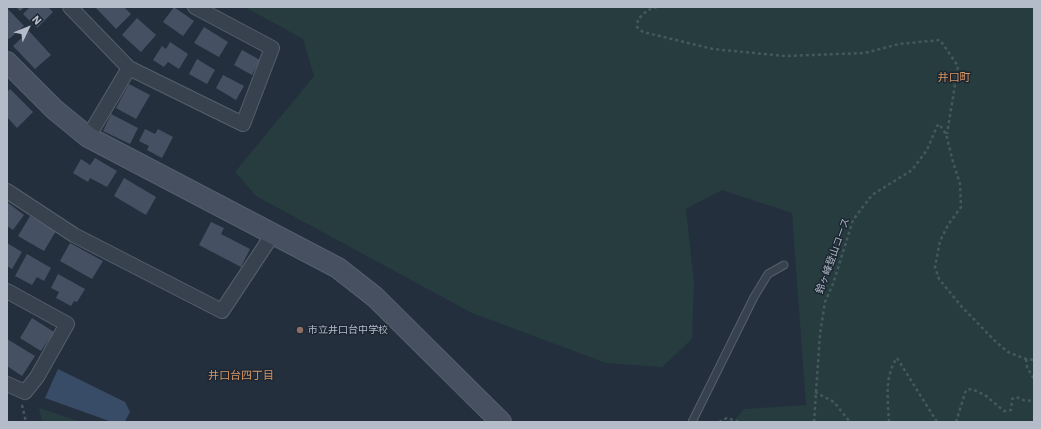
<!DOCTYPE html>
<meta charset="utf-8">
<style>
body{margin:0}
#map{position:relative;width:1041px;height:429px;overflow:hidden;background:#242f3e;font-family:"IBM Plex Sans",sans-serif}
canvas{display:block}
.frame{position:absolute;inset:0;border:8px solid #b4bcc9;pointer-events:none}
.north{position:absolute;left:8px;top:8px;width:40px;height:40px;-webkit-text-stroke:3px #1d2633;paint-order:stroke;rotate:47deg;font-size:11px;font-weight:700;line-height:16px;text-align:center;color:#b4bcc9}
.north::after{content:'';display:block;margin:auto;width:14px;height:18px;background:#b4bcc9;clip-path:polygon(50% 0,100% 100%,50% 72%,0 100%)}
</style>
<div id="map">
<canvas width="1041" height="429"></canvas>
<div class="frame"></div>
<div class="north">N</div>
</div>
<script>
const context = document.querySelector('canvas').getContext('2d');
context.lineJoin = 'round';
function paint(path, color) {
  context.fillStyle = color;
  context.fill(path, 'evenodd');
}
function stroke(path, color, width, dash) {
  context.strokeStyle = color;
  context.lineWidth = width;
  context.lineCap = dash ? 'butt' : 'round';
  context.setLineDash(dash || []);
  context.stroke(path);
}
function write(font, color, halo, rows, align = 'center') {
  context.font = font + ' "IBM Plex Sans","Noto Sans JP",sans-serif';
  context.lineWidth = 3;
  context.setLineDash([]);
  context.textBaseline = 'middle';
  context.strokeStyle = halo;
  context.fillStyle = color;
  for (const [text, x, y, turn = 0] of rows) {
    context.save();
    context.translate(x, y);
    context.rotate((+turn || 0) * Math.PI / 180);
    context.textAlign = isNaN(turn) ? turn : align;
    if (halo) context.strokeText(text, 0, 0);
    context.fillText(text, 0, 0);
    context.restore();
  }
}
const green = new Path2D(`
 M245 7H1034V422H733L744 409 806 405 792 213 722 190 686 209 694 283 692 339 662 367 606 363 472 313 256 196 235 172 314 76 303 39Z
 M39 408 81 422H42Z`);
const water = new Path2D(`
 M58 369 125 402 130 412 125 421 112 422 45 398Z`);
const building = new Path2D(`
 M16 7H25L20 11Z
 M30 7H48L53 12 37 28 23 14Z
 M97 7H124L131 14 116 29 96 8Z
 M174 7 194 21 183 36 163 22Z
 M7 8 24 26 9 39 7 37Z
 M137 18 156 35 141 52 122 35Z
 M204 27 228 42 219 57 194 43Z
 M29 31 51 55 35 69 13 46Z
 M170 42 188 54 179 69 168 62 164 67 153 60 162 46 166 49Z
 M242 50 260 60 252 75 234 65Z
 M197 59 215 70 207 84 189 74Z
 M223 75 244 86 236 100 216 88Z
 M129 84 150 95 136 119 116 108Z
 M10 89 33 112 17 128 7 117V92Z
 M111 114 138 128 130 144 103 131Z
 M145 129 155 134 158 129 173 137 162 158 147 150 149 146 139 141Z
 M95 158 117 171 107 187 90 178 88 182 73 173 81 159 90 165Z
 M124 178 156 197 146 215 114 196Z
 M7 202 24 215 13 230 7 226Z
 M30 216 56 231 44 251 18 236Z
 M211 222 224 228 221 234 250 249 241 267 199 245Z
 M7 243 22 252 12 269 7 266Z
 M70 243 103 261 92 279 60 261Z
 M27 254 51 268 44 281 37 277 32 285 15 276Z
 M58 274 85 289 77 302 74 301 71 306 56 298 59 292 51 288Z
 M32 318 54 332 41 351 20 338Z
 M7 339 35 356 22 376 7 366Z`);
const path = new Path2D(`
 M657 7 648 10 638 19 637 27 643 32 713 49 785 56 865 53 899 44 940 40 958 66 947 134
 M1026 359 1027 367 1034 379
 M815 392 834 402 850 422
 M22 405 26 422
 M719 422 727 418 739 422
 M814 422 820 334 825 302 833 284 853 220 872 195 912 170 927 150 937 126 939 124 946 134 953 162 960 184 961 207 948 225 940 241 935 267 939 279 962 307 995 341 1008 352 1026 359 1034 360
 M889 422C888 401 884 376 897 358L937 422
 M956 422 966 390 972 389 985 395 1004 411 1011 410 1012 399 1016 397 1026 401 1034 400`);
const lane = new Path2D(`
 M692 422 754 297 768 274 784 265`);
const street = new Path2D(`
 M70 7 129 68 243 124 272 48 195 7
 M88 137 129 68
 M7 191 74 235 222 311 273 234
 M7 291 67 324 37 377 25 392 7 384`);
const secondary = new Path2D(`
 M7 62 54 109 88 137 338 268 375 297 501 422`);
const markers = [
 [300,330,4,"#8d6e63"]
];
const streetNames = [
 ["鈴ヶ峰登山コース",833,256,-70]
];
const poiNames = [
 ["市立井口台中学校",308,330]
];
const neighbourhoodNames = [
 ["井口町",954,78],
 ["井口台四丁目",241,376]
];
paint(green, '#263c3f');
paint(water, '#394c67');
paint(building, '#455162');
stroke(lane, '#565f6c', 9);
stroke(street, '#565f6c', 16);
stroke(secondary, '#565f6c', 22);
stroke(path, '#44595c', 2.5, [3, 3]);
stroke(lane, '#38414e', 7);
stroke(street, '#38414e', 14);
stroke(secondary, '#465061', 20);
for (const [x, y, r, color] of markers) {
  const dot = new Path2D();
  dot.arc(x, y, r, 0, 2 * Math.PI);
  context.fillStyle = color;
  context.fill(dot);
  stroke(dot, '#1d2633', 1.5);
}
write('10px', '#b4bcc9', '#1d2633', streetNames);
write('10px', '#b4bcc9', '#1d2633', poiNames, 'left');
write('11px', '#d59563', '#1d2633', neighbourhoodNames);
</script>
